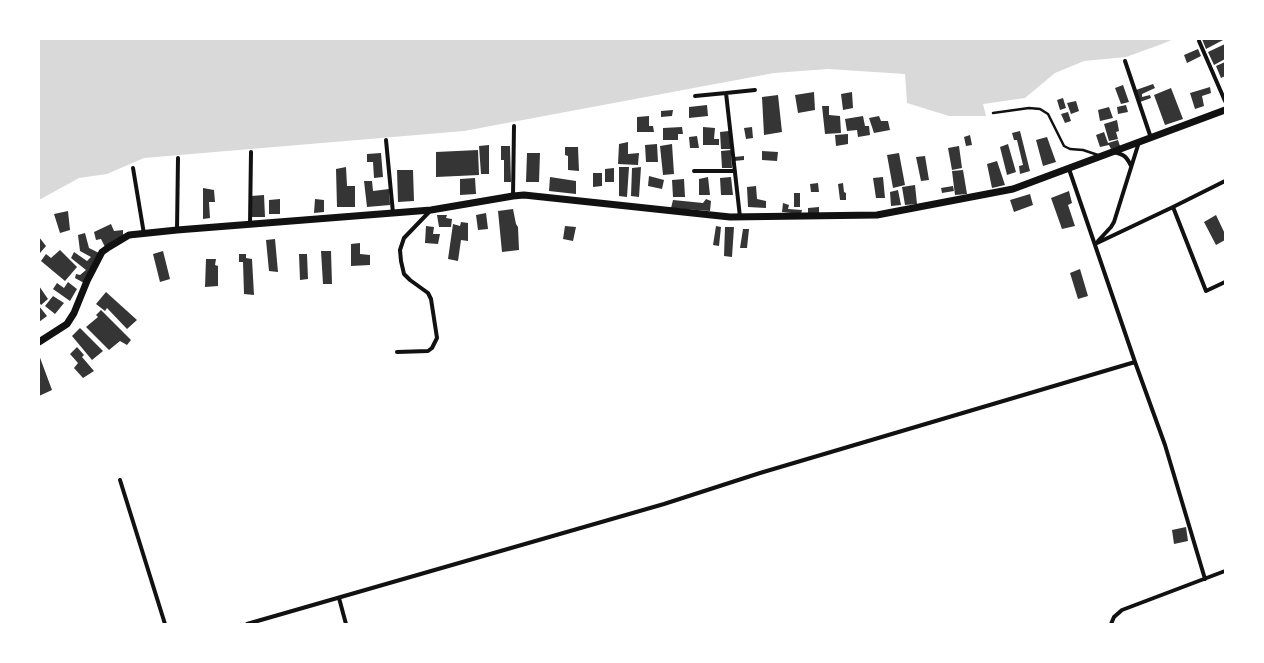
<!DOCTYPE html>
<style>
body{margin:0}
#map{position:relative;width:1264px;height:663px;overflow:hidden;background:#fff;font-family:Spectral,serif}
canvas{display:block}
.frame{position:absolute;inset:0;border:40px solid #fff;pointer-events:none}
</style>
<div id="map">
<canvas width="1264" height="663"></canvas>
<div class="frame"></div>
</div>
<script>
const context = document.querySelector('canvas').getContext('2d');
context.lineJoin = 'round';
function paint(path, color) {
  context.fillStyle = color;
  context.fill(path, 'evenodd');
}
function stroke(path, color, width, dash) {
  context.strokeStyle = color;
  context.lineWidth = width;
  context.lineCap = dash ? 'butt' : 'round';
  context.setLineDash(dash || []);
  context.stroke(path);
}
const water = new Path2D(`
 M39 39H1174L1162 44 1126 57 1084 61 1055 73 1025 98 983 104 986 116H949L907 103 905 74 828 69 774 73 464 131 144 158 107 174 79 178 39 200Z`);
const building = new Path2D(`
 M1202 39H1225L1206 49Z
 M1225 44V59L1214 65 1208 52Z
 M1198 49 1201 56 1187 63 1184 55Z
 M1225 62V76L1221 78 1216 66Z
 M1153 84 1155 88 1142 94V97L1150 95 1151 98 1140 102 1136 90Z
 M1123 85 1129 102 1121 104 1115 88Z
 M1210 87 1211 93 1202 96 1204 106 1195 109 1190 93Z
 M1171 88 1183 119 1165 125 1154 95Z
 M814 92 815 110 798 113 795 95Z
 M852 92 853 108 843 110 841 94Z
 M778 95 782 132 764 135 762 97Z
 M1063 98 1066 108 1060 110 1057 100Z
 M1076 101 1079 111 1071 114 1067 103Z
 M707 105 708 116 689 118V107Z
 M1126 105 1128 112 1118 114 1117 107Z
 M822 106H829V115L840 116 841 133 825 134Z
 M1109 107 1113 118 1100 121 1098 110Z
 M673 110 672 116 661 117V111Z
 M1068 112 1071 121 1065 123 1061 114Z
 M649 116V126H653L654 132H637V117Z
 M863 116 865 126H869L870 135 858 137 857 130 847 131 845 119Z
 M879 116 881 121H888L890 130 874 133 869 118Z
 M1117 120 1119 131 1116 132 1118 139 1109 141 1104 124Z
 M682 127 683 134H678V140H663V128Z
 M703 127 715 128 714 139H719V145H703Z
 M752 127 753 138 746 139 744 128Z
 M729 131 731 149H721L720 132Z
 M1020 131 1030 171 1020 174 1019 166 1023 165 1017 140H1014L1012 133Z
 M1104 132 1108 143 1118 140 1120 146 1111 149 1109 145 1100 147 1096 135Z
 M848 134V144L836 146 835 135Z
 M970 135 972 145 966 146 964 137Z
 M697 136 699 148H690L689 137Z
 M1047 137 1056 162 1043 166 1036 140Z
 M628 142V154L639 153 638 165 618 164 619 144Z
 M657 144 658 162H646L645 145Z
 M672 144 674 174 663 175 660 146Z
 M1008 144 1016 172 1007 175 1000 147Z
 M489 145V174H481L479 146Z
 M501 146H510L511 182H504V160H501Z
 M959 146 962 168 952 170 948 148Z
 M565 147H578L579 171 568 170V156L565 155Z
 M478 150 479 175 436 177V152Z
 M731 150 732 168H722L721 151Z
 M762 151 778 152 777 161 762 160Z
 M381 153 383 177 374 178 373 162H367V154Z
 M527 153H540L539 182H526Z
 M899 153 905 185 893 188 887 155Z
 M744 156V160L734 161V157Z
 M925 156 929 180 921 181 916 157Z
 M997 161 1005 185 992 188 987 164Z
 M346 167 347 186H355V207H337L336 169Z
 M619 167H629L627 197 619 196Z
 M641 167 639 197 631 196 632 168Z
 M614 168V182H605V169Z
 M397 170H413L414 201 398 202Z
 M963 170 967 194 955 195 952 171Z
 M593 173H602V186L593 187Z
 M649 176 664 180 662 189 648 186Z
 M550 177 576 181V194L549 191Z
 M708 177 710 195H699V179Z
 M731 177 733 195H721L720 178Z
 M883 177 885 198H876L873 178Z
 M475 178 476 194 460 195V179Z
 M684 179 685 197H673L672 180Z
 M364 181H372L373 191 389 189 390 205 367 207Z
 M818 183 819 192H811L810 184Z
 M843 183 844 192 846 193V200H840L838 184Z
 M915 185 917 204 905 205 902 187Z
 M756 186 757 199 766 201V208L748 207 747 187Z
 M953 186 954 191 942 193 941 188Z
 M203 188 214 190 215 202H209L210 218 203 219Z
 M898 190 901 205 891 206 890 192Z
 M1069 191 1072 203 1068 205 1075 226 1062 229 1051 198Z
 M794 193H800V207H794Z
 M1030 194 1033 205 1014 212 1010 200Z
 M264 195 265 217H252L251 196Z
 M280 199V214H269V200Z
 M315 199 324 200V212L314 213Z
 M706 199 711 201 710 211 671 208 673 200 703 203Z
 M783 203 789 205 788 209 802 210 801 214 782 212Z
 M819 207V213H808V208Z
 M513 209 516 224 518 227 519 250 502 252 498 211Z
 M68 211 70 230 60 233 54 214Z
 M486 213 488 229 478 230 476 215Z
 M437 215H447L446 218 452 219 451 227H439Z
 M1216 215 1225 234V240L1216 245 1204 222Z
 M461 222 468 223V241L461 240 458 261 448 259 453 224 460 226Z
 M111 224 114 231 123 230V238L105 247 101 239 96 240 94 232Z
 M426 226 434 227 433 234H440L438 244 425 243Z
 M565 226 576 227 573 241 563 239Z
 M716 226 721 227 719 246 713 245Z
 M725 227H734L732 257 724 256Z
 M743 229H749L747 248H740Z
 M85 233 89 248 99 253 84 283 75 278 76 274 80 275 86 270 71 258 74 252 87 261 91 257 80 251 78 235Z
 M39 237 46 246 40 253 39 252Z
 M275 239 278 272 269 271 266 240Z
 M360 243V254L370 255V265L351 266V244Z
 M60 250 77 267 65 281 41 261 46 254 51 258Z
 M163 251 170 279 160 282 153 254Z
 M321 251H331L332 284H323Z
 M239 254H246V258L252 259 254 295 244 294 243 262H239Z
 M299 254H307L308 279 300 280Z
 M206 259H216L215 265 218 266V286L205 287Z
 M1080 269 1088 296 1078 299 1070 273Z
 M68 282 77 289 70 301 53 289 57 283 64 288Z
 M39 286 48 299 41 305 39 302Z
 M106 292 137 320 127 329 107 308 105 311 96 304Z
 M53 296 64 303 55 314 45 306Z
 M39 306 47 316 39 322Z
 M101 310 131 340 127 345 120 341 109 350 86 327 98 317 96 315Z
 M80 328 103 351 92 360 72 336Z
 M77 347 84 355 82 357 94 371 83 378 74 368 78 363 70 354Z
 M39 355 52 390 39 396Z
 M1186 527 1188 541 1174 544 1172 530Z`);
const service = new Path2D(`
 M993 113 1029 108 1040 109 1048 114 1064 146 1070 149 1083 150 1098 155`);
const minor = new Path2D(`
 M1199 41 1225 101
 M1125 61 1151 138
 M726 93 755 90
 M695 96 726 93 740 217
 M386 140 393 213
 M1113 152C1124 154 1127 157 1131 166
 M133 168 144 234
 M694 171H735
 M513 196 514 126
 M1173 207 1206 291 1225 282
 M250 224 251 152
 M177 230 178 158
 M1098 241 1111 227 1114 222 1139 142
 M1095 244 1173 207 1225 181
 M397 352 428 351 432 348 437 338 431 299 428 293 410 280 404 274 401 261 400 250 404 238 431 210
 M1135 362 1165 445 1205 579
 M120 480 165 624
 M339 598 346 624
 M247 624 664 504 760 473 1135 362 1069 169
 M1111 624 1114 617 1122 610 1225 571`);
const secondary = new Path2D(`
 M39 342 67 324 74 313 87 281 102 252 109 247 129 235 177 230 431 210 513 196 524 195 730 217 877 215 1013 189 1225 110`);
paint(water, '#d9d9d9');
paint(building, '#353535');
stroke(service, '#111', 2.5);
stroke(minor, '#111', 4);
stroke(secondary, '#111', 7);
</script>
